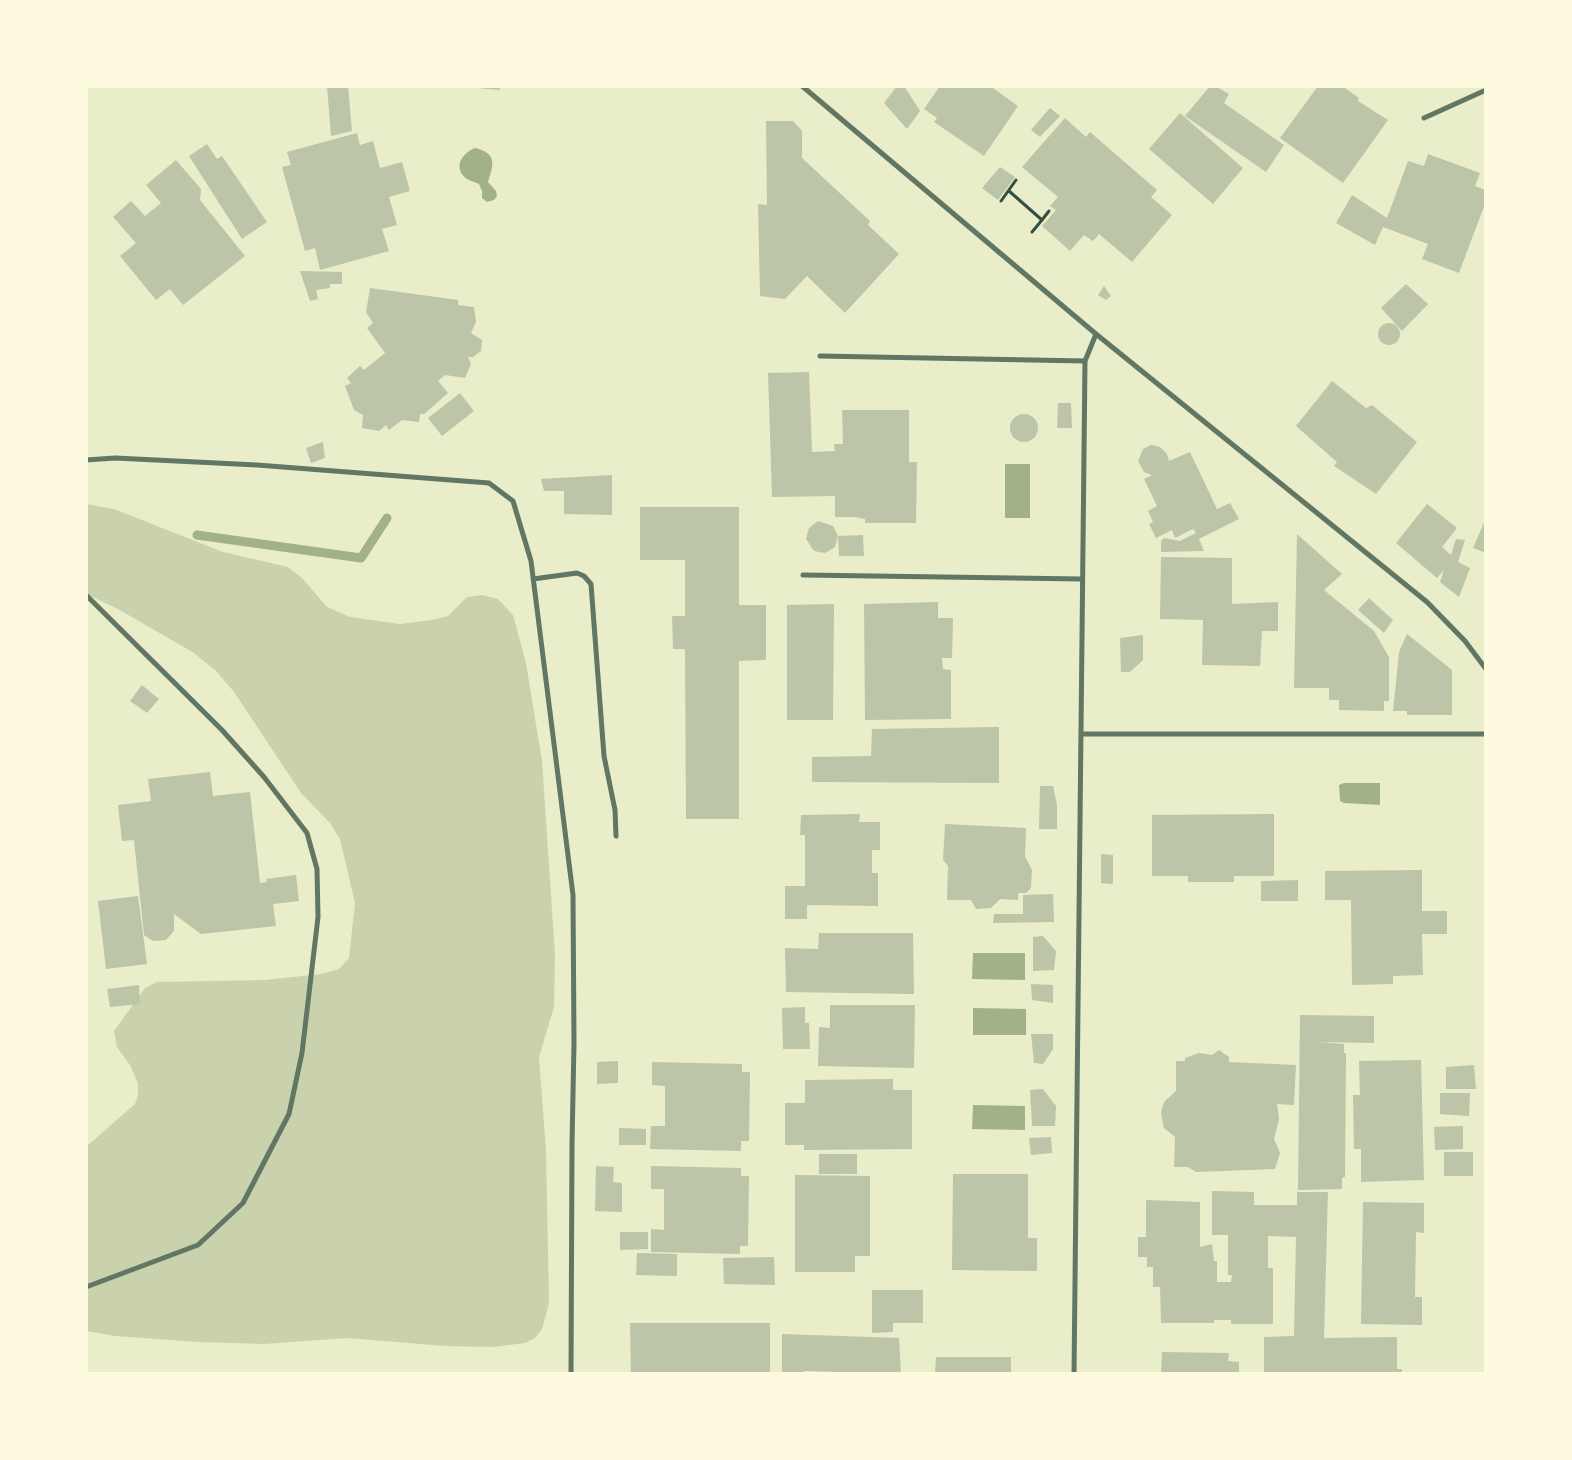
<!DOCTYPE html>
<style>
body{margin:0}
#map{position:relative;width:1572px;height:1460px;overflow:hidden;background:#e9edc9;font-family:"IBM Plex Serif",serif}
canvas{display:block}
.frame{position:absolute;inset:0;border:88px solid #fefae0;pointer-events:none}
</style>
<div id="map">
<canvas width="1572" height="1460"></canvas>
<div class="frame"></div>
</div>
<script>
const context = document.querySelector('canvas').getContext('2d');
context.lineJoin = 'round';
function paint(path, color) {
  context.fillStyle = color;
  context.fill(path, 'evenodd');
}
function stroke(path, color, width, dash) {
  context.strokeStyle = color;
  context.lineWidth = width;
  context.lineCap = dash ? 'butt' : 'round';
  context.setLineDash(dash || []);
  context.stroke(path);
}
const green = new Path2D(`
 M86 504 114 509 223 552 288 567 302 578 327 607 350 617 400 624 432 620 448 616 467 597 482 595 498 599 513 615 526 663 542 761 555 955 554 1007 539 1057 546 1151 549 1303 542 1329 535 1338 525 1343 493 1347 445 1346 347 1338 265 1344 197 1342 115 1336 86 1331V1147L135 1104 138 1095V1083L130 1065 117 1047 114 1031 145 988 157 982 265 980 321 974 339 969 349 958 355 903 340 839 330 823 301 793 234 692 216 671 194 653 118 609 86 594Z`);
const water = new Path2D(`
 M475 148C497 153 494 164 488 182L496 191 497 196 494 200 487 202 482 198V191L479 184C475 182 470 181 467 179 452 168 462 153 475 148Z
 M1005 464H1030V518H1005Z
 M1344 783H1380V805L1344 803 1340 801 1339 785Z
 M973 953H1025V980L972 979Z
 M973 1008 1026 1009V1035H973Z
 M973 1105 1025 1106V1130L972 1129Z`);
const stream = new Path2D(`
 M197 535 361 558 387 518`);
const building = new Path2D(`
 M327 86H348L352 131 331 136Z
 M477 86H500V90L477 88Z
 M897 86H904L920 111 907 129 884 103Z
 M940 86H990L1018 106 984 156 934 122 937 118 924 109Z
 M1210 86H1215L1229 94 1224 103 1284 145 1266 172 1185 116Z
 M1318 86H1342L1359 98 1358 101 1388 120 1343 183 1280 138Z
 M1050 108 1060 116 1040 137 1031 130Z
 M1180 113 1243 168 1213 204 1149 149Z
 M1065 118 1086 137 1090 132 1157 190 1151 197 1172 215 1132 262 1099 234 1093 241 1084 235 1070 251 1042 226 1056 210 1050 206 1058 197 1022 167Z
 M766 121H793L802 131V158L870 221 868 225 899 254 845 313 807 276 785 299 760 296 758 204 767 205Z
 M357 133 360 145 373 141 380 168 402 162 410 191 389 197 397 225 382 229 389 251 320 270 315 248 305 251 282 167 291 165 287 152Z
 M207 144 217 159 222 156 267 222 242 239 189 156Z
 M1428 154 1480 173 1475 186 1486 190V201L1459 273 1422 259 1428 244 1383 227 1375 245 1336 223 1352 195 1387 218 1408 161 1424 166Z
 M176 160 201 189 200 200 245 256 183 305 170 289 156 300 120 256 136 243 113 217 131 201 145 216 161 203 146 185Z
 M1000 167 1015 177 998 200 982 188Z
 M300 271 342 272V284H330V288L316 290 318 299 310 301Z
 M1406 284 1428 304 1402 331 1381 308Z
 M1104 286 1111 296 1106 300 1098 295Z
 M370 288 458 300V305L474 307 476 322 471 333 482 340 481 351 473 357H468L471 364 465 378 445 375 438 381 448 393 424 414H420L419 422 402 420 389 430 386 425 379 431 362 428 363 415 354 410 345 386 351 383 347 378 360 366 364 370 385 353 367 328 373 323 366 312Z
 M1378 334a11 11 0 1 1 22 0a11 11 0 1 1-22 0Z
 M809 372 812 452 835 451 834 444H843L842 410H909V462H917L916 523H865V519L855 517H835V496L772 497 768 373Z
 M1332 381 1366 408 1372 405 1417 442 1376 494 1334 466 1337 462 1296 426Z
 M460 393 474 411 442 436 428 418Z
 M1058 403H1071L1072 428H1057Z
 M1010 428a14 14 0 1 1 28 0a14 14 0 1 1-28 0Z
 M323 442 325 458 311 463 306 448Z
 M1151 445 1160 447 1167 454 1169 461 1190 452 1217 509 1230 503 1239 519 1199 539 1204 551 1161 552V541L1164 538 1180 541 1196 533 1193 529 1175 538 1172 530 1156 538 1149 524 1153 522 1148 511 1157 506 1144 479 1152 475 1144 472 1138 461 1143 449Z
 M612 475V515L564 514V491H544L541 479Z
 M1427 504 1457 528 1442 547 1451 555 1456 539 1465 540 1458 562 1470 568 1459 597 1440 582 1444 570 1437 578 1396 543Z
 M640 507H739V605H766V660L739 661V819H686L685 649H673L672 616H685V560H640Z
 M1486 518V553L1473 548Z
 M818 521 833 526 838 536 863 535 864 556H839L838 536 835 547 825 553 814 551 806 539 809 528Z
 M1297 534 1342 574 1324 590 1374 631 1389 657V701H1384V711L1339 710V700H1329V688H1294Z
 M1161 557 1232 558V604L1278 602V631H1262L1260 666 1202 665 1203 620 1160 619Z
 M1369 598 1393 620 1384 633 1358 610Z
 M938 602V618H953L952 658H942L943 669 951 670V719L865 720 864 604Z
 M834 604 833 720H787V605Z
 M1407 634 1452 670V715H1407V711H1393L1399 652Z
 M1143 635V660L1130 672H1121L1120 638Z
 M142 685 159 699 147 713 130 701Z
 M999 727V783L812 782V757L871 756 872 729Z
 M210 772 213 796 250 792 260 883 267 882 266 879 296 875 299 901 273 904 276 926 201 934 174 914V931L166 940 153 941 144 935 134 840 122 841 118 805 151 801 148 779Z
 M1040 786H1053L1057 805V829H1039Z
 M860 814 859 822H880V850H872V873H878V906L807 905V919H785V886H805V835H800L801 815Z
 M1274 814V876H1234V882H1188V876H1152V815Z
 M945 824 1026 828 1025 856 1032 870 1031 888 1026 893H1018V900L1000 899 991 908 976 909 971 900H947L948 866 943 860Z
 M1101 854 1113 855V884L1101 883Z
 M1422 870V911H1447V934H1422L1423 975 1393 976V984L1352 985 1351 900H1325V871Z
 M1298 880V901H1261V881Z
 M1053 894 1054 922 993 923 994 914H1023V895Z
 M138 896 147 964 106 969 98 901Z
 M819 933H913L914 994 786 992 785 948 818 949Z
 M1043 936 1056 951 1054 970 1033 971V937Z
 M1031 984 1053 985V1003L1032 1000Z
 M139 985 140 1004 110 1007 107 989Z
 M830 1005H915L914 1068 818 1066 819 1027 830 1028Z
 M805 1007V1023H809L810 1049H783L782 1008Z
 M1300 1015 1374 1016V1043L1318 1042 1344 1044V1053H1346L1345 1177 1342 1178V1189L1298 1190Z
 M1031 1034H1053V1049L1043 1064 1034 1063Z
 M1219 1050 1229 1057V1062L1296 1065 1294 1105 1277 1104 1279 1119 1274 1139 1280 1153 1275 1169 1196 1172 1188 1167H1174L1175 1137 1164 1128 1161 1113 1164 1102 1176 1091V1061H1185V1058L1199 1053 1212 1055Z
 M1421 1060 1424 1180 1361 1182V1149H1354L1353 1095H1360L1359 1061Z
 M618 1061V1083L597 1084V1062Z
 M652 1062 742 1064V1072H750L749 1141H741V1151L650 1149 651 1126H665V1086L652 1085Z
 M1474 1065 1476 1089H1446V1067Z
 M893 1079V1090H912V1149L804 1150V1145H785V1103H805V1080Z
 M1043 1089 1056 1106 1055 1126H1032L1030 1090Z
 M1440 1093H1470L1469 1116 1440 1114Z
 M1463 1126V1149L1435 1150 1434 1127Z
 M619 1128 646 1129V1145H619Z
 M1051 1137 1052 1153 1031 1155 1029 1138Z
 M1444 1152H1473V1176H1444Z
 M819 1154H857V1174H819Z
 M596 1166 614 1167 613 1182 622 1183V1212L595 1211Z
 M651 1166 741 1168V1176H749L748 1246H740V1254L651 1252V1229L664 1230V1189H651Z
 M953 1174H1028V1238H1037V1271L952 1270Z
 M795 1175 870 1176V1256H855V1272H795Z
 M1212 1191 1254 1192V1205H1297V1192H1328L1324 1338 1397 1337V1369H1402V1374H1264V1337L1294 1336 1296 1237 1268 1236V1268H1273V1324H1231V1320H1214V1323H1161L1160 1287H1153V1267H1147V1257H1138V1237H1146V1200L1200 1202V1247L1212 1244 1214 1261H1217V1282H1231L1232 1275H1228V1235H1212Z
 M1363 1202 1424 1203V1233L1416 1232 1415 1297H1422V1325L1361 1324Z
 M620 1232H648V1249L620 1250Z
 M637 1253 677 1254V1276L636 1275Z
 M774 1257 775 1285 724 1284 723 1258Z
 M872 1290H923V1323H893V1332L872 1333Z
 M630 1323H770V1374H631Z
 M782 1334 899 1338 901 1374 804 1371V1374H782Z
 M1162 1352 1229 1353 1228 1361 1239 1362V1374H1161Z
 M936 1357H1011V1374H935Z`);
const path = new Path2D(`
 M1009 191 1042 220 1032 232
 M1001 201 1016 180
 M1042 220 1049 211`);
const minor = new Path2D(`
 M802 86 1096 334 1085 361 1074 1374
 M1424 118 1486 90
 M1096 334 1427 602 1465 641 1486 669
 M820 356 1085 361
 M86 460 115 458 257 465 489 483 513 501 531 561 573 895 574 1043 572 1144 571 1374
 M803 575 1082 579
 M533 579 577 573 584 576 591 584 604 756 615 810 616 836
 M86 595 222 730 264 777 307 833 317 869 318 917 302 1053 289 1114 243 1203 198 1245 86 1287
 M1081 734H1486`);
paint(green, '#cad2ad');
paint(water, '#a3b18a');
stroke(stream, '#a3b18a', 9);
paint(building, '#bcc5a7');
stroke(path, '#344e41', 3);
stroke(minor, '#617663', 5);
</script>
